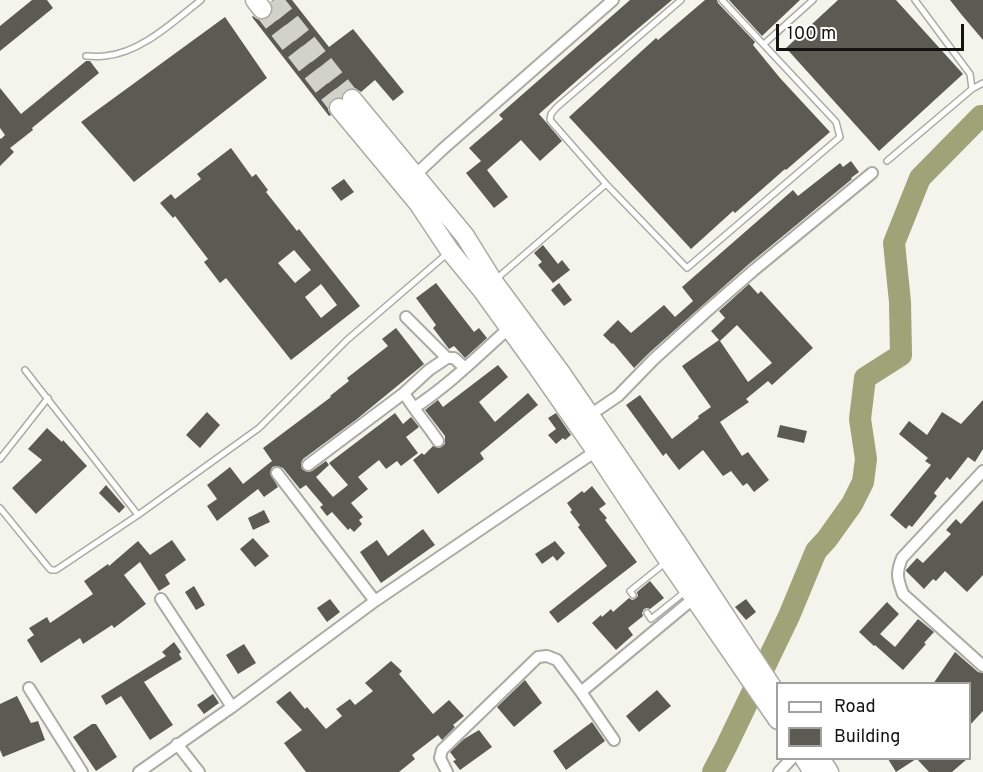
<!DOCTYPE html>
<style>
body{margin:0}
#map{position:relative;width:983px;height:772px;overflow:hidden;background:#f3f4eb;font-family:Overpass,sans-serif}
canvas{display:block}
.legend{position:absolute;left:776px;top:682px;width:195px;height:78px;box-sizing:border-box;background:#fff;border:2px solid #a1a1a0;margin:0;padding:8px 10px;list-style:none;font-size:18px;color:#131411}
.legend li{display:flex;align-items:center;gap:12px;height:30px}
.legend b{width:30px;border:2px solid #a1a1a0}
.scale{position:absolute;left:776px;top:24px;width:188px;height:27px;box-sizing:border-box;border:3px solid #131411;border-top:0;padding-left:8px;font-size:18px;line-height:21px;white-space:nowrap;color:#131411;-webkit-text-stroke:4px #fff;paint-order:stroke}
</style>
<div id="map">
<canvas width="983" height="772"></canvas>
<ul class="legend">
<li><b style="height:8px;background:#fff"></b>Road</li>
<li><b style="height:16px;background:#5b5b54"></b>Building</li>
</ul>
<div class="scale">100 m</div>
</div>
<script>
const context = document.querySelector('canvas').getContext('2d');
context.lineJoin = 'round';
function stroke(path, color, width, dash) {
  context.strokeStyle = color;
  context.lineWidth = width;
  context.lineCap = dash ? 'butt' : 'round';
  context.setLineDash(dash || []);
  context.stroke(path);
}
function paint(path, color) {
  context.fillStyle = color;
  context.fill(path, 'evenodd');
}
const river = new Path2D(`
 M713 772 726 747 789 616 816 551 827 539 852 504 863 482 866 459 860 419 865 378 901 355 900 302 894 243 920 178 981 116H983`);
const building = new Path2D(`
 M32 0H47L53 8 0 51V26Z
 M273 0H292L329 47 353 29 404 92 393 101 375 80 361 92 355 88H350L344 91 341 97H337L331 100 328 105V110L331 115 329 116 252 17 253 16 257 19 263 20 269 17 272 14 273 8 271 2Z
 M630 0H672L597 63 539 114 562 141 540 161 521 140 487 170 508 197 494 208 466 173 481 161 469 148 503 119 499 115Z
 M705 0H717L718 3 755 42 753 45 780 78 830 132 786 170 785 169 735 213 733 211 691 249 569 117 656 38 658 40Z
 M729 0H800L762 36Z
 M838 0H896L963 74 879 151 786 48Z
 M950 0H983V40L961 14Z
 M225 17 267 78 134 182 81 122Z
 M86 61H90L99 73 32 128 33 130 10 148 14 152 0 166V138L1 139 5 135 0 128V88L21 114Z
 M231 148 252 177 256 174 268 190 266 192 297 231 299 229 360 306 291 360 226 278 220 283 204 262 208 259 175 216 173 218 160 203 171 194 175 199 201 179 197 174ZM294 250 311 270 295 283 278 263ZM321 284 337 305 321 318 305 297Z
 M851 161 859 172 851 178 852 179 749 264 649 353 634 368 613 343 612 344 603 335 618 320 631 333 664 305 675 317 693 301 682 287 793 190 798 196 840 163 843 167Z
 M344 179 354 192 341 201 331 188Z
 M543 245 558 264 562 260 570 270 553 283 538 265 542 262 534 253Z
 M436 283 474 332 479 328 487 338 465 358 454 346 449 349 433 328 436 325 416 298Z
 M559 283 572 300 564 306 551 290Z
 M749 284 758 294 761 291 813 348 772 385 768 381 746 399 749 402 720 422 742 456 748 452 769 480 754 492 747 483 743 486 731 471 723 476 703 450 679 470 666 453 663 456 626 405 640 395 672 439 699 418 698 416 711 407 682 366 719 340 711 331 725 318 719 311ZM737 325 772 363 748 382 720 341Z
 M396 328 424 364 357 419 303 459 301 463 302 469 308 472 312 471 326 461 329 465 316 477 333 497 348 485 329 463 395 413 403 424 411 417 419 427 406 437 418 453 401 466 397 461 386 469 379 460 358 477 368 489 351 503 363 517 359 520 362 524 354 532 350 528 348 530 332 512 327 516 320 507 323 505 306 485 300 489 283 468 277 466 272 467 270 473 278 487 264 497 258 489 217 521 207 506 217 499 207 485 230 467 243 484 272 461 263 448 331 397 330 396 349 381 347 378 388 346 382 339Z
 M498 365 508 377 479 402 495 422 528 393 538 405 480 453 484 459 438 494 413 460 422 453 424 455 433 446 439 448 445 444V436L425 410 438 400 443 407Z
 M983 400V449L975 462 968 457 950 480 947 477 934 493 937 496 912 527 909 525 906 529 890 515 931 465 925 461 928 458 899 434 909 421 927 435 942 412 961 424Z
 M207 412 220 425 200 448 186 435Z
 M556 413 571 435 565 440 563 438 556 444 548 435 556 429 548 418Z
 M780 425 807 431 804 443 777 437Z
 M47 428 62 442 63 440 87 466 36 514 12 488 42 460 28 449Z
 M106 485 125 507 119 513 99 493Z
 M592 486 606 504 599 509 607 518 605 520 637 562 558 623 549 612 607 566 578 527 580 525 570 512 572 510 567 503 582 491 584 493Z
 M983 500V575L967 592 945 571 936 581 933 579 924 589 906 571V570L917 558 923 563 951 534 946 530 956 519 961 524Z
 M264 510 270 522 253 530 248 518Z
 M423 529 435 545 381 583 360 552 377 540 388 556Z
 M253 538 269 556 255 567 240 549Z
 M172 540 186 560 165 575 170 584 159 591 140 562 124 575 146 604 114 628 112 625 83 644 80 638 41 663 27 640 34 635 29 628 47 617 50 623 93 594 84 581 108 564 109 566 138 541 150 555Z
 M555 541 565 553 557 561 553 556 542 564 535 554Z
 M650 581 664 598 650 609 647 608 644 609 642 613 643 616 628 628 633 635 616 650 592 623 601 615 602 617 611 609 613 612 629 598 632 600 635 599 638 596 637 592Z
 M194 586 205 605 196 610 185 592Z
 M330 599 340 612 327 622 317 608Z
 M746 599 756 612 746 620 735 607Z
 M887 602 899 614 880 634 895 647 918 619 934 632 924 643 926 644 903 670 875 645 874 646 859 632Z
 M174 642 181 652 179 654 182 659 144 682 173 725 150 740 121 696 106 705 101 696 166 656 162 652Z
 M244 644 256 663 238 674 226 655Z
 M955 652 978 672 983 673V711L969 726V684H933Z
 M391 661 402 671 399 674 433 714 449 700 464 716 453 725 455 727 442 740 438 735 412 755 415 759 399 772H306L284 743 302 730 276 702 290 691 305 709 307 707 326 729 342 716 336 709 350 699 355 705 373 691 365 683Z
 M525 680 542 703 514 727 497 707Z
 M657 690 671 706 639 732 626 716Z
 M213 694 219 703 204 714 197 705Z
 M17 696 31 723 38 721 45 740 3 757 0 750V704Z
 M592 722 605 741 566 770 553 751Z
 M92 724H96L117 757 96 771 73 737Z
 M479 730 492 747 460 770 453 761 456 760 450 752 464 739Z
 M888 759H916L896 772Z
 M917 759H967L952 772H929Z`);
const primaryTunnel = new Path2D(`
 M274 0 352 99
 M262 9 339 108`);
const service = new Path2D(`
 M681 0 557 107 551 114 550 120 606 184 687 268 840 137 836 122 722 0
 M764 44 813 0
 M86 56C92 56 99 57 105 56 141 53 174 21 201 0
 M972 89 983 83
 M887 161 972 89 970 74 915 0
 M495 280 606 184
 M25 370 138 515
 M0 459 48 398
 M0 508 48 567 51 570H56L138 515 259 428 347 340 449 252
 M633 595 630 591 665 563
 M647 613 651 619 686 591`);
const minor = new Path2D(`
 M411 179 444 148 613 0
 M406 317 447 358
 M404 393C414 410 427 424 438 441
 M414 408C449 385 478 356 509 328
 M590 415 618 396 654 359 707 311 754 270 872 173
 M308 465 404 393 429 370 447 358H454L465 368
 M983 471 902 558C896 573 897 578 903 594L983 666
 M277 473 375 601
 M161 599 232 707
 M29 688 82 772
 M581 692 694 598
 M177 744 199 772
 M139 772 232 707 375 601 596 451
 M447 772 440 758 442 750 538 657 547 656 557 660 581 692 614 740
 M779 772 792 758`);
const primary = new Path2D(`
 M255 0 262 9
 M352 99 465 236 493 281 561 373 676 541 778 696
 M339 108 418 203 450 251 482 290 536 365 596 451 668 560 778 720
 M804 758 813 772
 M820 758 829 772`);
stroke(river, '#9fa378', 22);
paint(building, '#5b5b54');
stroke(primaryTunnel, '#d1d2ca', 18, [18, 9]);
stroke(service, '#aaaba3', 8);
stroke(minor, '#aaaba3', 14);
stroke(primary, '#aaaba3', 21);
stroke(service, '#fff', 5);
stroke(minor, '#fff', 10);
stroke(primary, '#fff', 18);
</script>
